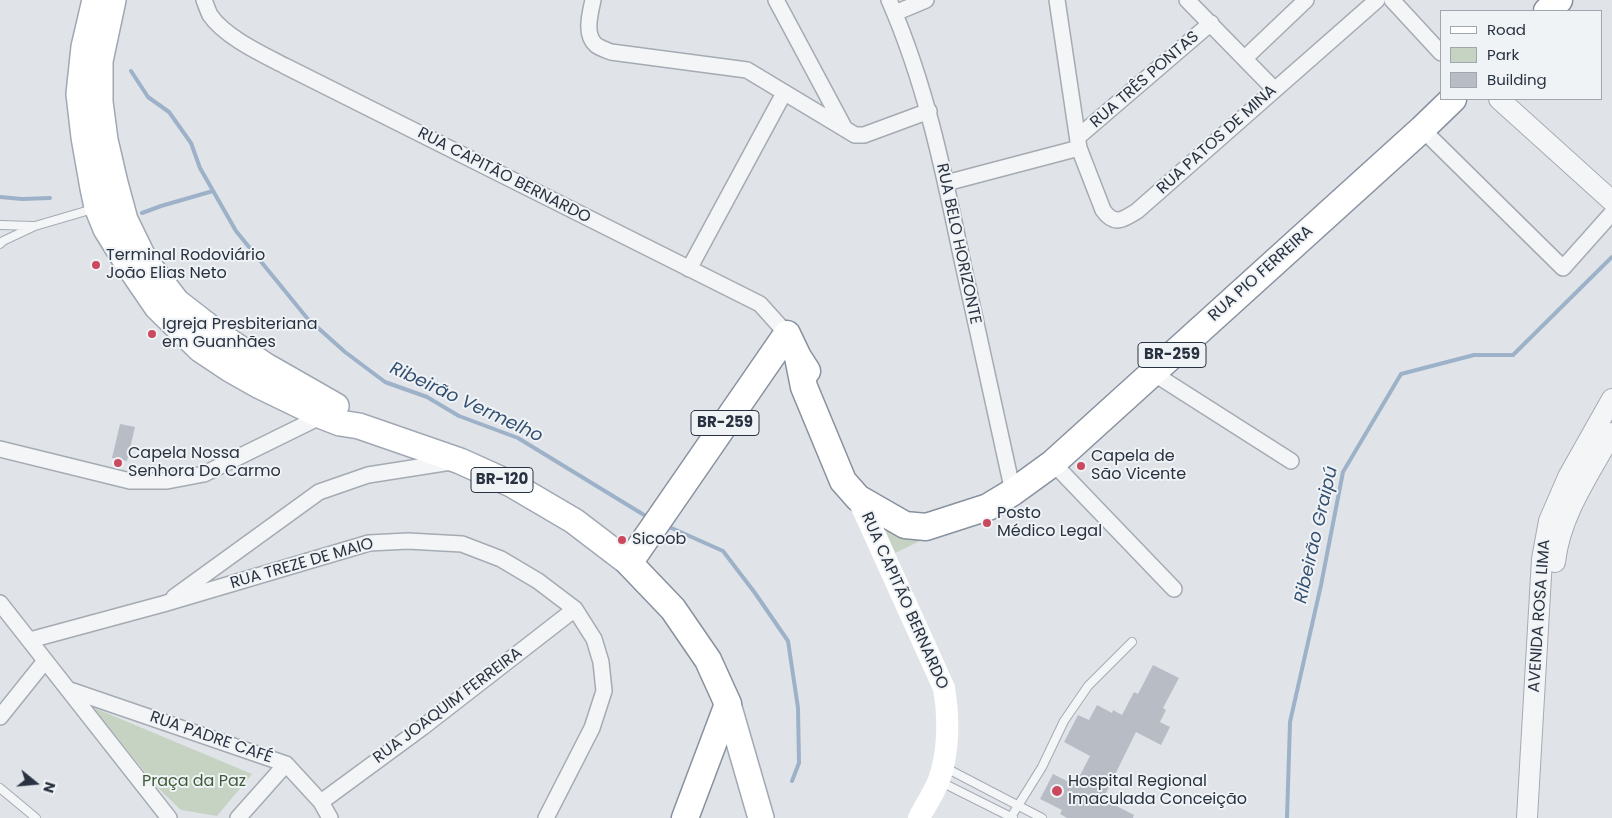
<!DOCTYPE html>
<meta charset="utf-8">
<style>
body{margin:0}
#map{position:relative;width:1612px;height:818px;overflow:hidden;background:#e0e4e9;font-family:Poppins,sans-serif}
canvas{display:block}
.legend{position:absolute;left:1440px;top:10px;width:162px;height:90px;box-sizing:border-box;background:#f0f3f6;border:1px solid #a0a6ad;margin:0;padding:6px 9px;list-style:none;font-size:15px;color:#293240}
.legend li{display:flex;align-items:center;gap:10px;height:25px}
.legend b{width:25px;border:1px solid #a0a6ad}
.north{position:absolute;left:10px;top:758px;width:50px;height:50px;-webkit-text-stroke:4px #f0f3f6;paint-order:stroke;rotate:107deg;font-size:14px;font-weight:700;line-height:20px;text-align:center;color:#293240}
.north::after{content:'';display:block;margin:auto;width:18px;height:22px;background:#293240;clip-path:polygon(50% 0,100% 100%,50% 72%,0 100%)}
</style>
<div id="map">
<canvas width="1612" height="818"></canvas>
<ul class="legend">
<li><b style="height:6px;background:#fff"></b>Road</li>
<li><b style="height:14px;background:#c6d2c2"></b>Park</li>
<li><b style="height:14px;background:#b8bdc5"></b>Building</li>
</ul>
<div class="north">N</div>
</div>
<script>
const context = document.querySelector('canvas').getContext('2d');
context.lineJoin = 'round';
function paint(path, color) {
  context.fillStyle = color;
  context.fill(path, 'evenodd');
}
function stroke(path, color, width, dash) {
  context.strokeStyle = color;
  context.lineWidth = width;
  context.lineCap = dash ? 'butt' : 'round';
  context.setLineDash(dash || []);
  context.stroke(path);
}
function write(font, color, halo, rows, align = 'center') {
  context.font = font + ' Poppins,sans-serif';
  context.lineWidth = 4;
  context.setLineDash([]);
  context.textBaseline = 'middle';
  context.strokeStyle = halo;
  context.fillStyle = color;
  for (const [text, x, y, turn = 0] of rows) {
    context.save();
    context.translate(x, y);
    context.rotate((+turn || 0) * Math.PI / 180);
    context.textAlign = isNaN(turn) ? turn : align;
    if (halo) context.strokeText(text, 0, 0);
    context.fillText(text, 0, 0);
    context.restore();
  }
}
const green = new Path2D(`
 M881 519 905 535 920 541 895 553Z
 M92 707 252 774 217 816 181 810 159 789Z`);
const stream = new Path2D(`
 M131 71 148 97 169 112 191 143 200 168 236 231 307 318 345 352 385 382 427 397 459 416 518 438 649 518
 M0 197 22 199 50 198
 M142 213 161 206 213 191
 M667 526 723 551 755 593 788 641 798 708 799 763 792 781
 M1287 818 1290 722 1321 585 1343 472 1401 374 1474 355H1513L1612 257`);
const building = new Path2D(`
 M120 424 135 427 127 461 112 458Z
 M1153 665 1179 678 1163 708 1166 710 1160 722 1170 727 1161 745 1136 732 1103 799 1134 815 1133 818H1067L1060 814 1062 810 1040 799 1053 774 1075 785 1090 756 1064 742 1078 715 1089 720 1097 705 1112 713 1113 710 1122 715 1134 692 1138 694Z`);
const service = new Path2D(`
 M0 225 33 226
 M0 244 3 241 35 226 93 209
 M946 768 1042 818
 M941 782 1013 818
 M0 788 36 818
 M1011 817 1042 767 1064 721 1088 686 1132 642`);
const minor = new Path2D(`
 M204 0C206 5 208 11 210 15 225 37 262 54 285 66L760 304 787 334
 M593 0C590 14 584 35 596 45 600 48 606 50 611 52L747 70 855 135H864L929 111
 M776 0 845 129
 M889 0C925 82 943 168 961 255 978 334 995 413 1013 492
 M1057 0 1079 148 1103 210C1114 226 1123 220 1137 211L1377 0
 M1187 0 1274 89
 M1392 0 1441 53
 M895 13 926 0
 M1245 58 1306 0
 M1422 129 1563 268 1612 213
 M1078 137 1211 23
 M946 183 1079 148
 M689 269 784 93
 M1153 373 1291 461
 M0 449 130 481H167L204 474 322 416 325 412
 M1053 463 1174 589
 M174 597 319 492 368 475 451 462
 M0 603 169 818
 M30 640 163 604 369 543 408 541 462 544 501 559 538 581 575 609 594 639 601 662 604 691 592 728 546 818
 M70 690 286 764 321 802 330 818
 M0 717 45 661
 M321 802 423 727 575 609
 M238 818 286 764`);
const tertiary = new Path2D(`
 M1499 99 1612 201
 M1555 562C1560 515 1590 473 1612 433
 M1527 818 1542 559 1549 521 1568 477 1612 399`);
const secondary = new Path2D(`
 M858 498 944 688C949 716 949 752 939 780 934 793 925 806 919 818`);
const primary = new Path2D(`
 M95 0 84 47 79 94 84 137 93 188 97 207 106 229 129 266 157 307 200 349 230 369 260 386 322 416 340 423 359 426 460 461 511 484 574 521 629 563
 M113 0 100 61V102L105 140 115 183 125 220 144 259 177 302 217 333 266 366 336 406
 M728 704 761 818`);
const trunk = new Path2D(`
 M1547 11 1559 0
 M798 357 804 387 843 481 858 498 905 525 926 527 988 507 1013 492 1053 463 1422 129 1453 99
 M685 818 728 704 708 660 673 609 629 563 787 334 798 357 807 371`);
const markers = [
 [96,265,5,"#ca495e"],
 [152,334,5,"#ca495e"],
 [118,463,5,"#ca495e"],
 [1081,466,5,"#ca495e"],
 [987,523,5,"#ca495e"],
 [622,540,5,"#ca495e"],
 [1057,791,6,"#ca495e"]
];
const shields = [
 [1172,355,68],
 [725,423,68],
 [502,480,62]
];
const shieldNames = [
 ["BR-259",1172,355],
 ["BR-259",725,423],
 ["BR-120",502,480]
];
const streetNames = [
 ["RUA TRÊS PONTAS",1145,80,-41],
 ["RUA PATOS DE MINA",1217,140,-42],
 ["RUA CAPITÃO BERNARDO",504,176,27],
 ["RUA BELO HORIZONTE",958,244,78],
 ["RUA PIO FERREIRA",1261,274,-42],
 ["RUA TREZE DE MAIO",302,564,-16],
 ["RUA CAPITÃO BERNARDO",904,601,66],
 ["AVENIDA ROSA LIMA",1540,616,-86],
 ["RUA JOAQUIM FERREIRA",448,706,-37],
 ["RUA PADRE CAFÉ",211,738,19]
];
const poiNames = [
 ["Terminal Rodoviário",106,256],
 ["João Elias Neto",106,274],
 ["Igreja Presbiteriana",162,325],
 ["em Guanhães",162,343],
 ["Capela Nossa",128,454],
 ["Senhora Do Carmo",128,472],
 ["Capela de",1091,457],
 ["São Vicente",1091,475],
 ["Posto",997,514],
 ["Médico Legal",997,532],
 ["Sicoob",632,540],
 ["Hospital Regional",1068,782],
 ["Imaculada Conceição",1068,800]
];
const parkNames = [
 ["Praça da Paz",194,782]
];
const waterNames = [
 ["Ribeirão Vermelho",466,403,25],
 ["Ribeirão Graipú",1317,535,-77]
];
paint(green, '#c6d2c2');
stroke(stream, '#9db2c8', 4);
paint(building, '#b8bdc5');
stroke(service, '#a5abb3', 10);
stroke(minor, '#a5abb3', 18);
stroke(tertiary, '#a5abb3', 22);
stroke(primary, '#a0a8b4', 28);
stroke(trunk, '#88919f', 29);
stroke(service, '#f3f5f7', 8);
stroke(minor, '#f3f5f7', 15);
stroke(tertiary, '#f3f5f7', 20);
stroke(secondary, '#fff', 22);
stroke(primary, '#fff', 25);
stroke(trunk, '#fff', 26);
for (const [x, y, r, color] of markers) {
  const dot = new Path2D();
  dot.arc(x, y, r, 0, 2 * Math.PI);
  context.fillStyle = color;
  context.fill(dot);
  stroke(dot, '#f0f3f6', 2);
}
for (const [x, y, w] of shields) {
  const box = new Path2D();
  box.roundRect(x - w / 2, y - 12.5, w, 25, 4);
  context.fillStyle = '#f0f3f6';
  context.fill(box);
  stroke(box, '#293240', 1);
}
write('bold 15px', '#293240', null, shieldNames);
write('16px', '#293240', '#f0f3f6', streetNames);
write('16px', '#293240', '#f0f3f6', poiNames, 'left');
write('16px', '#3e5b37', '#f0f3f6', parkNames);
write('italic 18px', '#355172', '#f0f3f6', waterNames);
</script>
